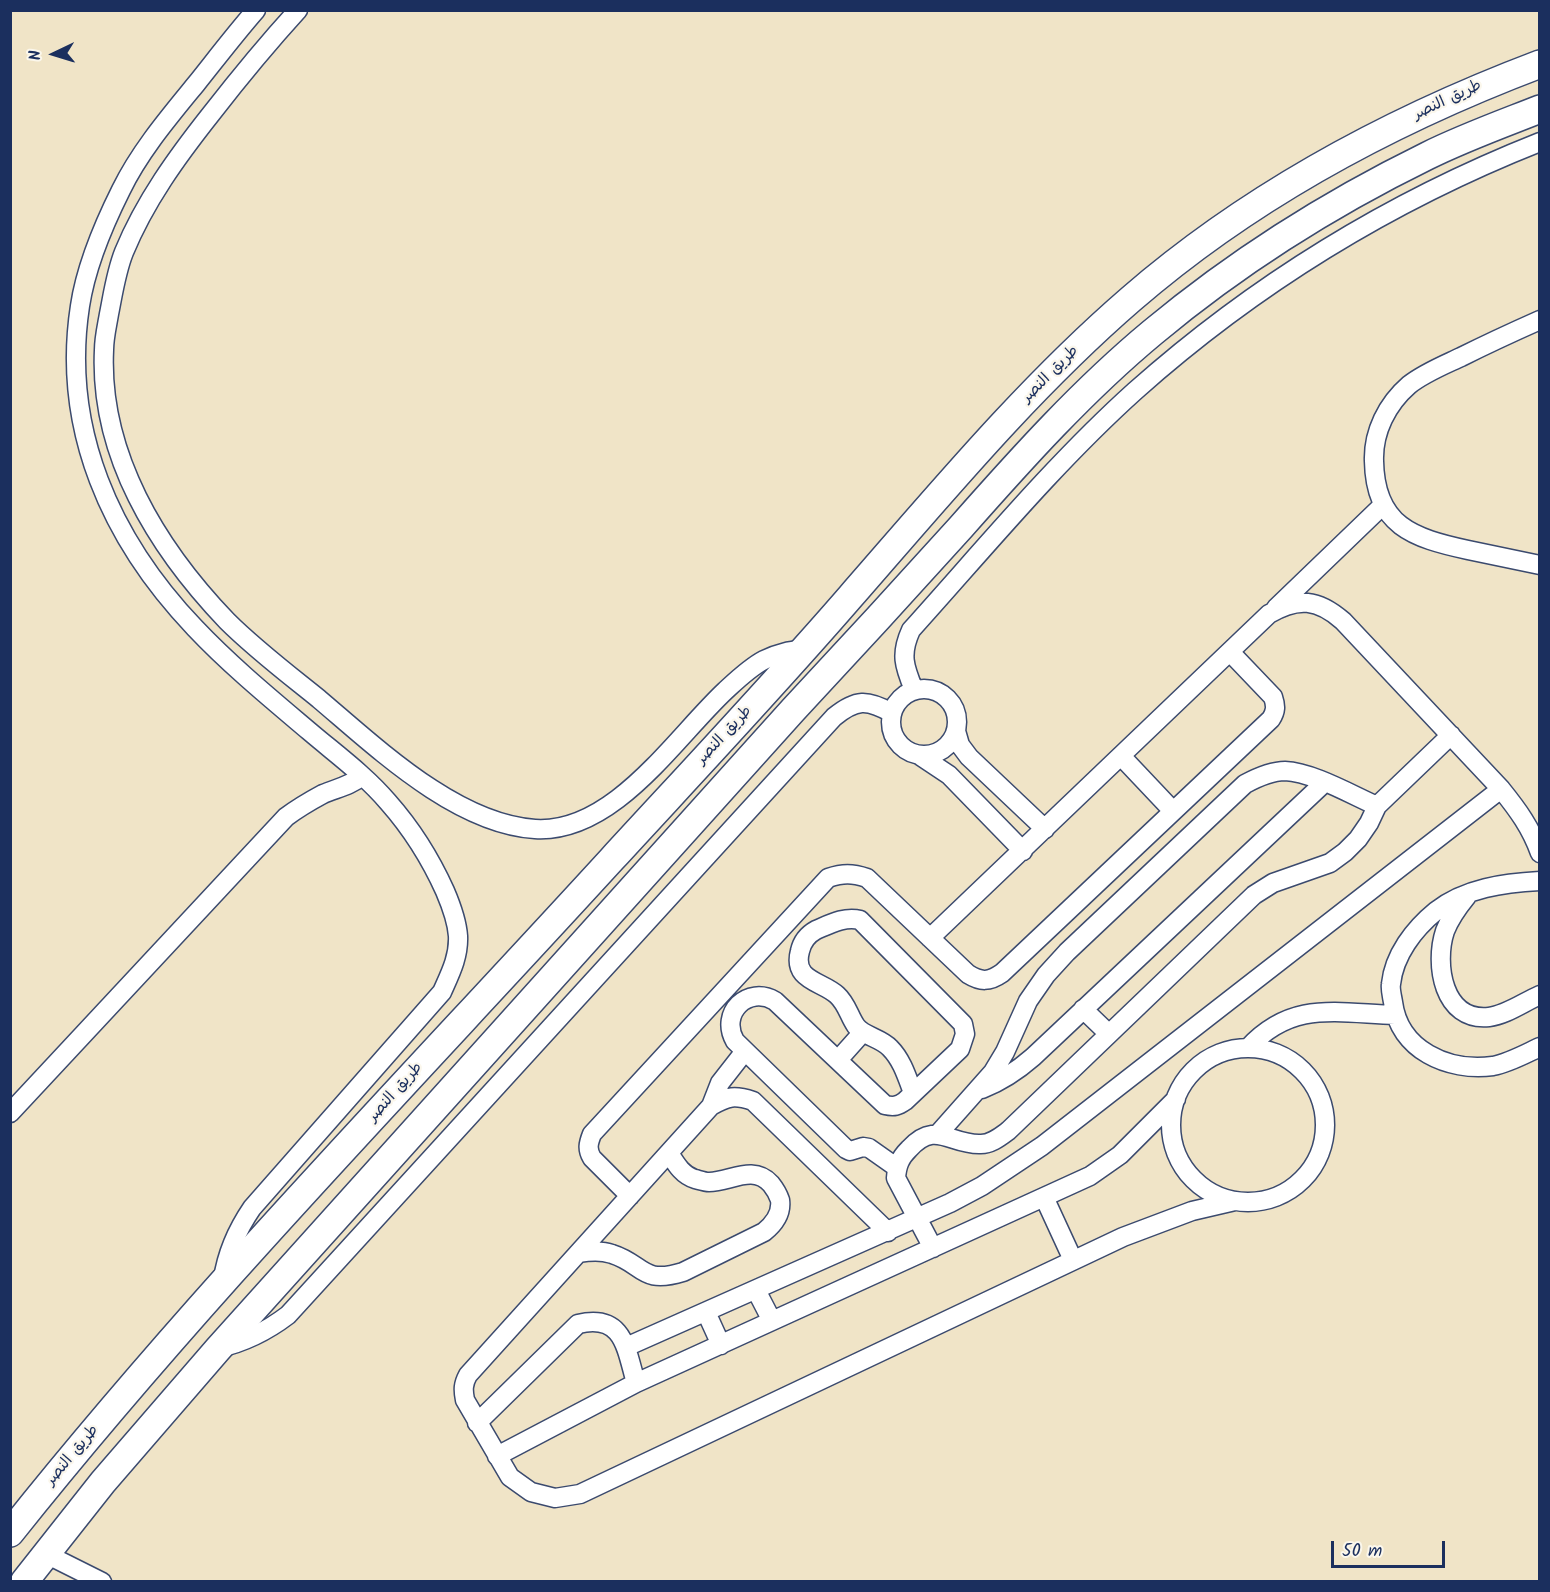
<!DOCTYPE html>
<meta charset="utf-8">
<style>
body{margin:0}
#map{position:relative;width:1550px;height:1592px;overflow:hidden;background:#f0e4c7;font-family:Kalam,sans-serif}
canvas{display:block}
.frame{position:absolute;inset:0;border:12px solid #1b2f5e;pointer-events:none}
.north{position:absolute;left:24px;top:24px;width:60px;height:60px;-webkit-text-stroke:4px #fbf7ec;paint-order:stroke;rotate:266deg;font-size:16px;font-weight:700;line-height:24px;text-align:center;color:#1b2f5e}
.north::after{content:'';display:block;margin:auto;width:21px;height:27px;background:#1b2f5e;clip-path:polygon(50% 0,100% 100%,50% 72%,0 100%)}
.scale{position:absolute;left:1331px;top:1541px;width:114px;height:27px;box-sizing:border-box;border:3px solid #1b2f5e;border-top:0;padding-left:8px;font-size:18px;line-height:21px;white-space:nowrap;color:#1b2f5e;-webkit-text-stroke:4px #fbf7ec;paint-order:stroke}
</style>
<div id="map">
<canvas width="1550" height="1592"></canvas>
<div class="frame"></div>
<div class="north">N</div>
<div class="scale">50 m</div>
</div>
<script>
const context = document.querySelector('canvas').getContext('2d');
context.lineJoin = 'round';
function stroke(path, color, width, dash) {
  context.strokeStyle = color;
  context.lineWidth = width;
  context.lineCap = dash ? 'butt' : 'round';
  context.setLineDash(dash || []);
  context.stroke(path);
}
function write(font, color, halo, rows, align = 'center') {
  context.font = font + ' Kalam,"Playpen Sans Arabic",sans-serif';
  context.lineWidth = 4.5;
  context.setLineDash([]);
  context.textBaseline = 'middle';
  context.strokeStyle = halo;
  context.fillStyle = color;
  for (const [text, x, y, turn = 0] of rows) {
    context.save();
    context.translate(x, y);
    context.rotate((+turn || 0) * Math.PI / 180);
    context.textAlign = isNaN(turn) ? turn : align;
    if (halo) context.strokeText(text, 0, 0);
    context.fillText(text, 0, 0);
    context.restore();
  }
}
const minor = new Path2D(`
 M298 10C267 44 239 78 211 114 177 157 145 201 124 252 116 272 113 294 109 314 107 326 104 338 104 350 99 454 157 548 227 621 255 649 288 674 319 699 377 748 456 824 535 829 613 834 674 739 725 691 737 680 749 668 764 660 777 653 790 651 805 649
 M1540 320C1513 332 1487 344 1461 357 1444 365 1424 373 1409 385 1387 404 1373 432 1374 461 1375 526 1413 538 1468 550 1492 555 1516 560 1540 565
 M1276 608 1383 505
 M891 722a33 33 0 1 1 66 0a33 33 0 1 1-66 0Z
 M914 690C904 666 900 654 911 630 984 549 1054 464 1135 391 1254 285 1391 201 1540 142
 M956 731 960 745 969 757 1045 829
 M919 755 949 775 1023 851
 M1121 756 1173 811
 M1540 881C1504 883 1465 888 1436 911 1414 929 1394 955 1391 984 1390 989 1392 996 1393 1002 1399 1050 1448 1072 1493 1066 1509 1063 1525 1054 1540 1047
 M1467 896C1458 907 1450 918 1445 931 1434 964 1443 1022 1489 1017 1506 1015 1524 1002 1540 995
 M930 938 1269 614C1298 597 1318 599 1343 621L1501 789C1518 810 1531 828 1540 853
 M1083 1009 1109 1034
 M1248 1048C1292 1000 1337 1013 1395 1015
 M1171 1125a77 77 0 1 1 154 0a77 77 0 1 1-154 0Z
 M838 1060 863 1032
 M982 1089C1002 1081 1017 1071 1033 1057L1324 783
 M711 1106 720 1083 745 1051
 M10 1113 286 817C298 808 310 801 323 794 337 788 350 786 362 776
 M938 1134 993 1072 1005 1052 1028 1001 1046 975 1067 952 1245 784C1258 777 1271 771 1285 771 1312 772 1352 795 1377 806
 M896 1167 869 1148 863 1147 850 1151 846 1149 735 1041C719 1013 748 985 775 1001L885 1105C894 1107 898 1106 905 1101L960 1049 965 1034 963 1024 860 920C845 916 830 924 816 930 807 935 802 942 800 951 792 981 822 981 837 995 847 1004 849 1016 856 1026 863 1036 881 1038 890 1048 902 1060 907 1077 913 1093
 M630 1196 592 1158C587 1149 588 1144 592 1134L828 878C843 873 852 873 867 878L968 974C981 982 989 982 1002 973L1271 719C1276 711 1276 706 1273 697L1230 652
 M1044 1197 1073 1260
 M888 1232 753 1101C735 1095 728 1096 711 1106L468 1375C463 1384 463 1390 465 1400L510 1477 531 1492 555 1498 580 1494 1123 1237 1192 1211 1235 1201
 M933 1248 896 1178C897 1165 900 1158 909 1149 935 1120 949 1144 979 1144 990 1145 1000 1137 1008 1131L1254 895 1273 883 1330 863 1345 852 1358 839 1369 823 1377 806 1451 735
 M579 1253C590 1251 601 1250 612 1254 644 1264 641 1285 683 1272L764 1232C774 1224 782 1214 780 1200 778 1194 775 1189 771 1184 753 1164 730 1182 709 1182 705 1182 699 1180 695 1179 682 1175 676 1164 669 1153
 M223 1279C227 1252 237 1230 252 1208L442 992C450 974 459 957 458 936 457 921 451 905 445 891 431 860 411 828 388 802 365 775 336 754 309 731 270 698 230 665 195 628 111 540 61 429 80 306 86 266 103 226 121 190 140 151 169 117 196 84 216 59 235 34 256 10
 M756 1290 772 1321
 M706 1312 721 1345
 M626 1347 950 1203 982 1186 1042 1146 1501 789
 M219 1348C246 1342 267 1331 288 1315L834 717C856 699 867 699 892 713
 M477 1423 578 1324C624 1313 626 1349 636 1383
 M497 1456 636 1383 1090 1176 1120 1155 1176 1099
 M46 1554 102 1582`);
const highway = new Path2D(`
 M10 1533C198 1297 409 1081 612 859 692 772 774 685 851 596 941 493 1028 388 1131 299 1251 195 1392 120 1540 64
 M24 1582 103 1482 218 1349 793 710C850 649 906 588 961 527 1021 459 1083 390 1153 332 1237 262 1329 204 1427 156 1463 138 1502 124 1540 109`);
const streetNames = [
 ["طريق النصر",1448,101,-25],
 ["طريق النصر",1051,375,-45],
 ["طريق النصر",725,736,-47],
 ["طريق النصر",396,1093,-48],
 ["طريق النصر",73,1456,-50]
];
stroke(minor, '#3b4a6e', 21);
stroke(highway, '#3b4a6e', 30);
stroke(minor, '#fff', 18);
stroke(highway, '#fff', 27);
write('16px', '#1b2f5e', '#fbf7ec', streetNames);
</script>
